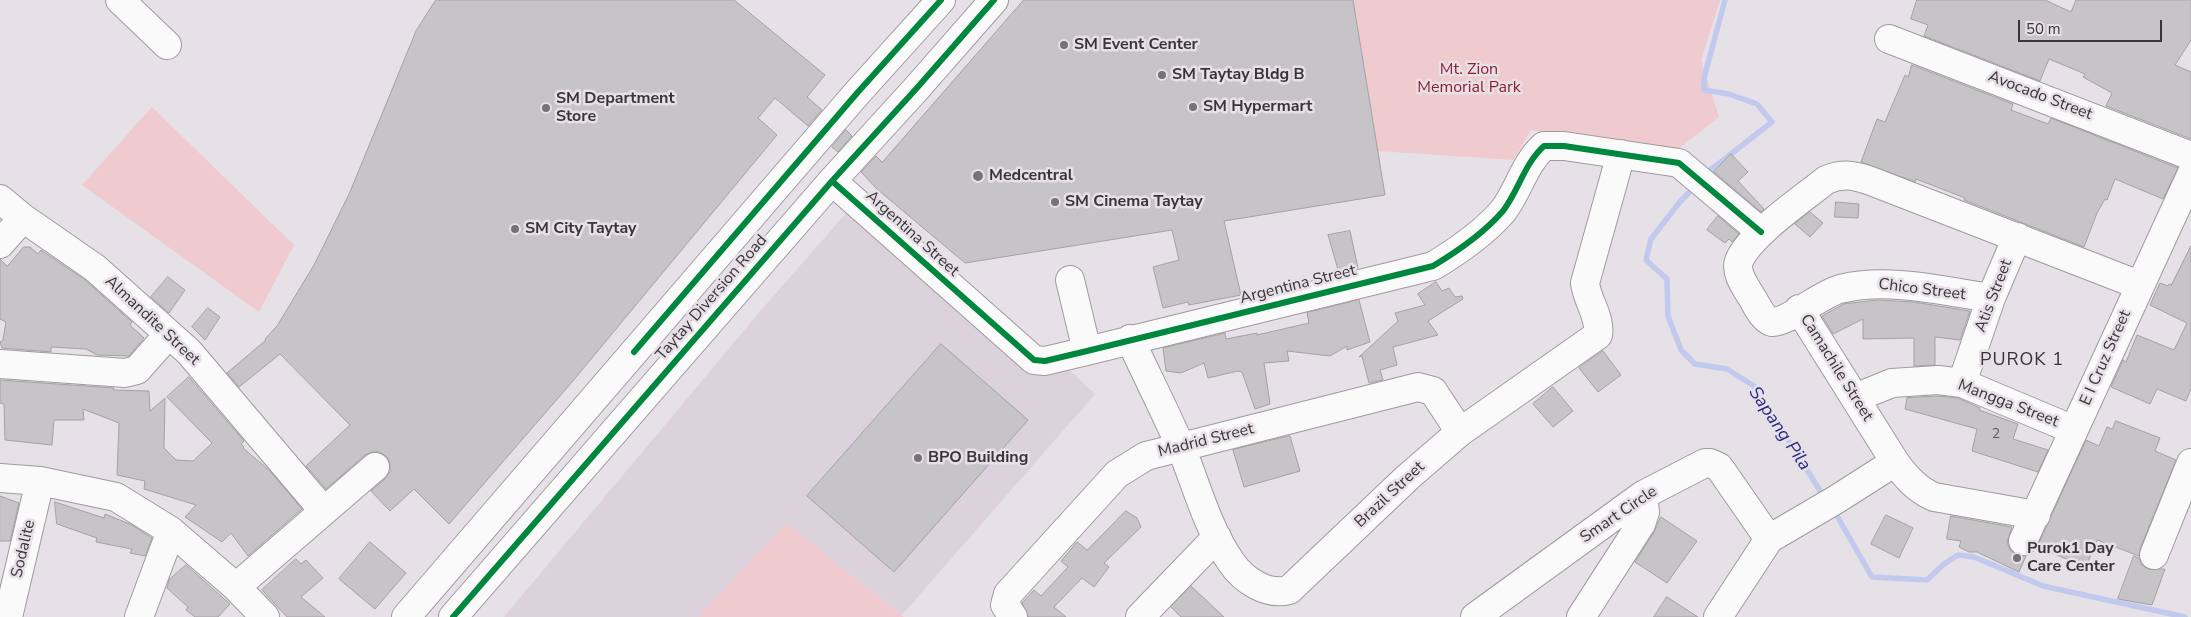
<!DOCTYPE html>
<style>
body{margin:0}
#map{position:relative;width:2191px;height:617px;overflow:hidden;background:#e6e1e6;font-family:"Nunito Sans",sans-serif}
canvas{display:block}
.scale{position:absolute;left:2018px;top:20px;width:144px;height:22px;box-sizing:border-box;border:2px solid #393639;border-top:0;padding-left:6px;font-size:15px;line-height:18px;white-space:nowrap;color:#393639;-webkit-text-stroke:4px #e7e0e7;paint-order:stroke}
</style>
<div id="map">
<canvas width="2191" height="617"></canvas>
<div class="scale">50 m</div>
</div>
<script>
const context = document.querySelector('canvas').getContext('2d');
context.lineJoin = 'round';
function paint(path, color) {
  context.fillStyle = color;
  context.fill(path, 'evenodd');
}
function stroke(path, color, width, dash) {
  context.strokeStyle = color;
  context.lineWidth = width;
  context.lineCap = dash ? 'butt' : 'round';
  context.setLineDash(dash || []);
  context.stroke(path);
}
function write(font, color, halo, rows, align = 'center') {
  context.font = font + ' "Nunito Sans",sans-serif';
  context.lineWidth = 5;
  context.setLineDash([]);
  context.textBaseline = 'middle';
  context.strokeStyle = halo;
  context.fillStyle = color;
  for (const [text, x, y, turn = 0] of rows) {
    context.save();
    context.translate(x, y);
    context.rotate((+turn || 0) * Math.PI / 180);
    context.textAlign = isNaN(turn) ? turn : align;
    if (halo) context.strokeText(text, 0, 0);
    context.fillText(text, 0, 0);
    context.restore();
  }
}
const built = new Path2D(`
 M848 211 1064 365 1095 394 902 615 845 570 804 617H504L763 308Z`);
const green = new Path2D(`
 M1353 0H1720L1701 60 1719 117 1674 152 1531 130 1513 160 1378 151Z
 M152 107 294 245 259 312 82 185Z
 M786 523 904 617H698Z`);
const stream = new Path2D(`
 M1704 175 1772 122 1757 104 1729 94 1704 90V78L1725 0
 M1695 186 1679 203 1651 239 1646 260 1667 279 1668 316 1681 350 1695 364 1727 369 1754 386 1824 497
 M1833 509 1872 577 1927 580 1944 564 1958 555 1974 557 2043 586 2185 617`);
const building = new Path2D(`
 M436 0H734L825 75 807 97 822 110 808 126 775 98 758 118 777 135 572 382 449 524 414 489 390 511 371 491 385 479 390 472V464L387 457 380 452H372L365 455 326 489 306 466 350 425 280 354 239 387 227 373 266 340 265 339 277 326 314 265 350 192 416 31Z
 M1024 0H1353L1385 195 1224 221 1241 295 1189 305 1188 302 1163 308 1153 267 1179 260 1172 230 965 263 877 189 861 172 876 156 882 162Z
 M1917 0H2045L2071 12 2076 0H2191V40L2175 65 2191 72V139L2106 106 2112 93 2083 77 2085 74 2049 59 2040 81 1924 36 1928 25 1911 19Z
 M1912 65 2013 104 2011 110 2048 124 2051 118 2178 168 2163 199 2115 179 2107 200 2105 199 2097 213 2084 247 1964 200 1965 198 1916 179 1915 182 1861 162 1877 119 1885 122 1905 75 1908 77Z
 M846 130 852 136 838 152 832 147Z
 M1731 154 1748 172 1738 181 1764 209 1761 212 1714 172Z
 M1836 202 1859 204 1858 218 1835 217Z
 M1810 212 1823 223 1810 237 1795 224Z
 M1718 216 1739 234 1732 242 1729 239 1725 243 1707 230Z
 M1350 231 1358 268 1339 273 1328 235Z
 M2191 246V389L2186 401 2157 389 2150 404 2111 387 2123 360 2126 362 2137 335 2174 350 2187 323 2150 305 2160 283 2168 286 2169 284 2171 285Z
 M24 247H30L38 254 41 250 85 280 132 322 130 325 144 338 129 356 97 355 86 349 51 347V352L2 348 0 342 3 340 6 322 0 319V259L7 266Z
 M168 277 185 290 169 313 151 297Z
 M1436 282 1442 291 1449 288 1455 297 1462 296 1463 299 1428 321 1438 335 1393 347 1397 365 1380 370 1383 380 1369 383 1362 356 1359 357 1398 321 1395 313 1425 305 1418 294Z
 M1359 300 1370 342 1347 350V346L1330 356 1287 351 1289 361 1264 363 1270 404 1255 409 1242 372 1238 371 1208 378 1204 363 1181 373 1166 371 1163 348 1225 333 1226 339 1257 333V335L1309 323 1307 313Z
 M1878 300 1914 302 1970 311 1960 340 1935 337V365L1914 366V338L1863 339V319L1833 334 1822 316 1844 304Z
 M208 308 220 317 205 340 192 327Z
 M941 344 1028 420 894 572 807 496Z
 M1603 351 1621 375 1598 392 1579 368Z
 M189 377 244 441 241 444 244 447 243 448 270 471 302 509 248 556 231 533 222 542 185 517 196 505 144 489 145 481 117 475 119 423 83 409 84 420H54L52 445 5 440 4 404 0 403V380L114 388 113 390 149 391 150 411 165 398 164 448 176 460 193 461 212 443 167 397Z
 M1553 387 1573 411 1553 427 1533 404Z
 M1938 396 1958 398 1980 408 1979 410 2018 424 2013 439 2048 450 2038 472 1972 451 1977 429 1905 409 1907 398Z
 M2116 421 2160 438 2155 451 2176 460 2140 549 2139 556 2097 540 2086 567 2037 547 2086 440 2099 446 2107 427 2112 429Z
 M1290 436 1300 471 1244 487 1233 450Z
 M0 496 19 503 10 541H0Z
 M55 502 104 518 105 514 132 525 152 538 145 556 130 553 132 549 96 542 97 538 57 524Z
 M1126 511 1137 518 1141 527 1104 563 1109 567 1094 587 1082 578 1054 607 1066 617H1028L1022 603 1034 590 1041 596 1068 567 1061 561 1077 542 1087 550Z
 M1886 515 1913 528 1899 558 1871 544Z
 M1951 516 2012 527 2007 542 2010 550 2017 555 2026 556 2019 572 1977 552H1969L1959 547 1961 541 1947 539Z
 M1661 517 1697 541 1667 583 1635 562 1654 532Z
 M370 542 406 573 375 609 339 579Z
 M2134 556 2139 558 2142 565 2148 569H2165L2152 605 2118 599Z
 M296 559 301 564 306 560 323 578 301 597 325 617H287L262 590Z
 M186 565 230 604 218 617H195L186 610 188 607 167 588 169 580Z
 M1191 586 1224 617H1181L1171 607Z
 M1667 597 1698 617H1654Z`);
const minor = new Path2D(`
 M120 0 167 45
 M1889 39 2191 156
 M832 181 1034 360 1045 361 1087 351 1433 266C1458 251 1484 233 1503 211 1519 190 1524 164 1544 146H1564L1679 163 1761 232
 M0 199 23 218 95 268 189 352 323 510
 M0 244 23 218
 M1070 280 1087 351
 M1991 298C1942 291 1889 277 1840 289 1821 294 1787 323 1772 322 1762 319 1757 305 1751 296 1745 286 1735 273 1739 261 1750 234 1803 199 1826 180 1845 172 1858 176 1876 183L2139 285
 M1799 309 1895 462C1906 477 1916 489 1934 497L2036 515
 M1130 339C1147 376 1166 413 1182 450 1197 487 1208 529 1231 562 1243 580 1267 596 1289 590L1408 477 1460 432 1598 335C1601 317 1587 301 1585 283L1621 154
 M0 364 125 373 137 370 168 335
 M1962 383 1991 298 2017 237
 M1855 398 1892 383 1938 380 1962 383 2074 430
 M0 478 40 481 116 497 171 531 236 587 265 617
 M2023 541 2191 175
 M2154 555 2191 463
 M236 587 375 467
 M8 617 40 481
 M139 617 171 531
 M1013 617 1005 605 1008 594 1117 474 1146 456 1418 387 1433 391 1460 432
 M1140 617 1217 537
 M1475 617 1643 495 1705 463H1710L1719 467 1769 539
 M1581 617 1641 524 1645 512 1643 495
 M1718 617 1769 539 1837 499 1895 462`);
const major = new Path2D(`
 M406 617 858 92 941 0
 M453 617 832 181 916 89 994 0`);
const cycleway = new Path2D(`
 M832 181 1034 360 1045 361 1087 351 1433 266C1458 251 1484 233 1503 211 1519 190 1524 164 1544 146H1564L1679 163 1761 232
 M634 352 858 92 941 0
 M453 617 832 181 916 89 994 0`);
const markers = [
 [1064,45,5,"#767276"],
 [1162,75,5,"#767276"],
 [1193,107,5,"#767276"],
 [546,108,5,"#767276"],
 [978,176,6,"#767276"],
 [1055,202,5,"#767276"],
 [515,229,5,"#767276"],
 [918,458,5,"#767276"],
 [2017,558,5,"#767276"]
];
const numberNames = [
 ["2",1996,435]
];
const poiNames = [
 ["SM Event Center",1074,45],
 ["SM Taytay Bldg B",1172,75],
 ["SM Department",556,99],
 ["Store",556,117],
 ["SM Hypermart",1203,107],
 ["Medcentral",989,176],
 ["SM Cinema Taytay",1065,202],
 ["SM City Taytay",525,229],
 ["BPO Building",928,458],
 ["Purok1 Day",2027,549],
 ["Care Center",2027,567]
];
const parkNames = [
 ["Mt. Zion",1469,70],
 ["Memorial Park",1469,88]
];
const streetNames = [
 ["Avocado Street",2040,96,21],
 ["Argentina Street",912,234,42],
 ["Argentina Street",1298,285,-14],
 ["Chico Street",1922,290,7],
 ["Atis Street",1994,296,-69],
 ["Taytay Diversion Road",712,298,-49],
 ["Almandite Street",152,321,43],
 ["E I Cruz Street",2106,358,-66],
 ["Camachile Street",1836,368,58],
 ["Mangga Street",2008,404,21],
 ["Madrid Street",1206,441,-14],
 ["Brazil Street",1390,495,-43],
 ["Smart Circle",1619,515,-34],
 ["Sodalite",24,549,-77]
];
const neighbourhoodNames = [
 ["PUROK 1",2022,361]
];
const waterNames = [
 ["Sapang Pila",1779,429,56]
];
paint(built, '#dbd2db');
paint(green, '#efcacf');
stroke(stream, '#c2c9ee', 5.5);
paint(building, '#c7c4c8');
stroke(building, '#a4a1a5', 1);
stroke(minor, '#9e9b9e', 30);
stroke(major, '#9e9b9e', 30);
stroke(minor, '#fbfafb', 28);
stroke(major, '#fbfafb', 28);
stroke(cycleway, '#00873e', 6);
for (const [x, y, r, color] of markers) {
  const dot = new Path2D();
  dot.arc(x, y, r, 0, 2 * Math.PI);
  context.fillStyle = color;
  context.fill(dot);
  stroke(dot, '#e7e0e7', 2);
}
write('14px', '#5c5a5d', null, numberNames);
write('bold 16px', '#393639', '#e7e0e7', poiNames, 'left');
write('16px', '#8f1d36', '#e7e0e7', parkNames);
write('16px', '#393639', '#e7e0e7', streetNames);
context.letterSpacing = '1px';
write('18px', '#373237', '#e7e0e7', neighbourhoodNames);
context.letterSpacing = '0px';
write('italic 18px', '#272985', '#e7e0e7', waterNames);
</script>
